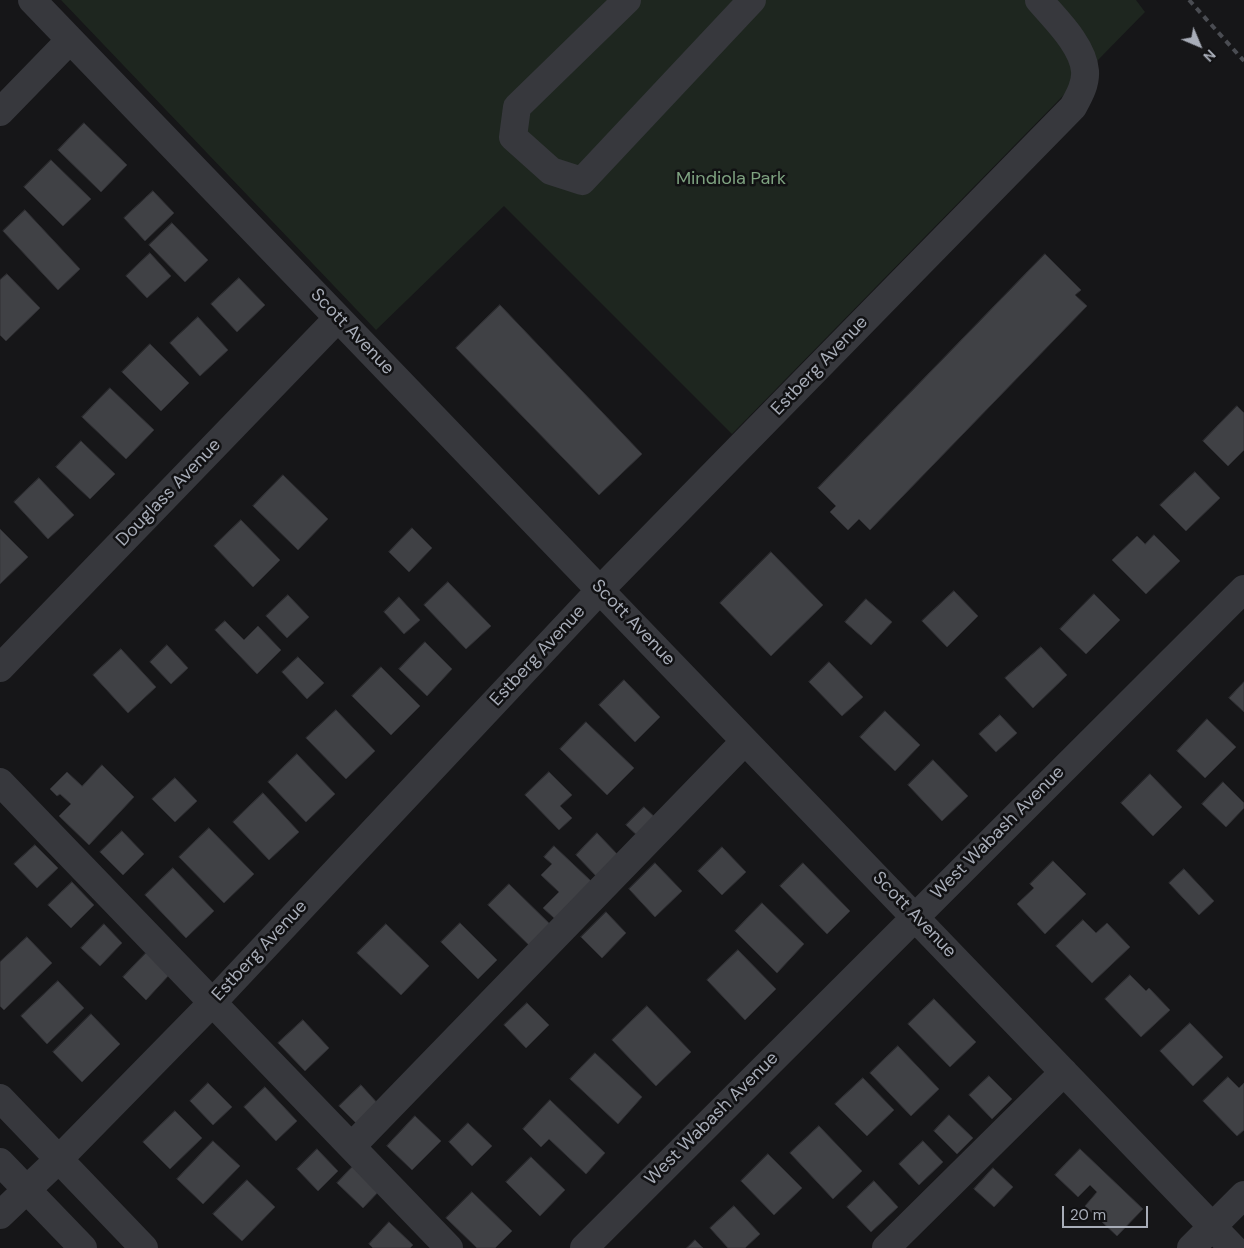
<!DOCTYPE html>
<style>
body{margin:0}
#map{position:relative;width:1244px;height:1248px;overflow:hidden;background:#161618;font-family:"DM Sans",sans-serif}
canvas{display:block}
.north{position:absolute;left:1174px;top:20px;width:50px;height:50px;-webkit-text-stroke:4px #111113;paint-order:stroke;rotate:135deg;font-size:14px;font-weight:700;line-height:20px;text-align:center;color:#a8adb8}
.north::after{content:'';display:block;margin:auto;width:18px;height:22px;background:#a8adb8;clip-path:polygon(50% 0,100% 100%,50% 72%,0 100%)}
.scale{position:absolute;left:1062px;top:1206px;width:86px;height:22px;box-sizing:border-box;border:2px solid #a8adb8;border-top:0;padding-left:6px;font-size:15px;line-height:18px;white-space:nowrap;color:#a8adb8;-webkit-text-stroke:4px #111113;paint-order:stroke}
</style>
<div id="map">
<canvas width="1244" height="1248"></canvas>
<div class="north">N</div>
<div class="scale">20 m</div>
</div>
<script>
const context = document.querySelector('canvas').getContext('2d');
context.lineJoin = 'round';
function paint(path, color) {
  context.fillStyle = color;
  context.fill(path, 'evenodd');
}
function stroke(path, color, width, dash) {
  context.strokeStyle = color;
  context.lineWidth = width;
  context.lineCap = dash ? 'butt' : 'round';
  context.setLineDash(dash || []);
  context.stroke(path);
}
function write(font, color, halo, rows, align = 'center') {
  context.font = font + ' "DM Sans",sans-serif';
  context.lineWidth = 5;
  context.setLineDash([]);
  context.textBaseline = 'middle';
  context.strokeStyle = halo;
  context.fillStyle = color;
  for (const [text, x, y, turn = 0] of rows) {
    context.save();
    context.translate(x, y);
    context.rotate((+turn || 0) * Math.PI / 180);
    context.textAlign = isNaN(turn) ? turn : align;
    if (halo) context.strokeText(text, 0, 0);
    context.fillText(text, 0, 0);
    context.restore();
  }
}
const green = new Path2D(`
 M61 0H1136L1145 12 732 434 504 206 376 330Z`);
const building = new Path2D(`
 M84 123 127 165 101 192 58 150Z
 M51 160 91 199 63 226 24 187Z
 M153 191 174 213 145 241 124 218Z
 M25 210 80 269 58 290 3 231Z
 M172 223 208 260 185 282 149 245Z
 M150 253 171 276 147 298 126 276Z
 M1045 254 1081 290 1075 295 1087 306 870 530 859 519 848 530 830 512 836 506 818 488Z
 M7 274 40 308 6 341 0 335V280Z
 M239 278 265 305 237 332 211 304Z
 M500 305 642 454 599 495 456 348Z
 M198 317 228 350 200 376 170 343Z
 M150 344 189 383 161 411 122 372Z
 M110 388 154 430 126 459 82 417Z
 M1237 406 1244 413V450L1228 466 1203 441Z
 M81 441 115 474 90 499 56 467Z
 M1195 472 1220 498 1186 531 1160 505Z
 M283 475 328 519 298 550 253 506Z
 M39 478 74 515 48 539 14 502Z
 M241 520 280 560 253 587 214 546Z
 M412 528 432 548 409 572 389 552Z
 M0 529 28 557 0 584Z
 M1154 535 1180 561 1146 594 1112 560 1137 536 1145 544Z
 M771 552 823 605 771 656 720 603Z
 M448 582 491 626 466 649 424 605Z
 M954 591 978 616 947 647 922 621Z
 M1094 594 1120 620 1086 654 1060 629Z
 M288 595 309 617 287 638 266 616Z
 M399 597 420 620 404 634 384 612Z
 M866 599 892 622 871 645 845 622Z
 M225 621 244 640 258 626 281 650 257 674 215 630Z
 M425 642 452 669 427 696 399 669Z
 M167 645 188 668 171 684 150 662Z
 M1041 647 1067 675 1033 708 1005 678Z
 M121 649 156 687 128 713 93 675Z
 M298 657 324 683 307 699 282 672Z
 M829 662 863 697 842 716 809 682Z
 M381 667 420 706 391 735 352 696Z
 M624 680 660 717 635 742 599 705Z
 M1244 682V712L1229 698Z
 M336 710 375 751 346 779 306 738Z
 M885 711 920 745 895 771 860 737Z
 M1000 715 1017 733 996 752 979 734Z
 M1207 719 1236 747 1205 778 1177 751Z
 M586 722 634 768 607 795 560 749Z
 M297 754 335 794 306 822 268 782Z
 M933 760 968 796 942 821 908 785Z
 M102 765 134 797 89 845 59 816 71 804 60 794 57 796 50 789 67 772 82 786Z
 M549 772 572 795 560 806 572 818 559 830 525 795Z
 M1150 774 1182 807 1153 836 1121 803Z
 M175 778 197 801 175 822 152 799Z
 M1223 782 1244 803V808L1226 827 1202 804Z
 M263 793 299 832 269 860 233 822Z
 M644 807 660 822 642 840 626 825Z
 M209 828 254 874 224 903 179 857Z
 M122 831 144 854 123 875 100 852Z
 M597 833 619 856 597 877 576 855Z
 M35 845 58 868 37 888 14 864Z
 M554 846 591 881 563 926 543 908 559 892 541 875 552 864 544 857Z
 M722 847 746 872 722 895 698 871Z
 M1053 861 1086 894 1045 934 1017 904 1034 888 1030 884Z
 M655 863 682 891 655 917 629 889Z
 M803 863 850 911 827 934 780 886Z
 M173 868 214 911 186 938 145 895Z
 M1184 869 1214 901 1199 915 1169 883Z
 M72 882 94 905 71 928 48 905Z
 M509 884 556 930 536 952 488 905Z
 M762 903 804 944 777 973 735 931Z
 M606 912 626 933 602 958 581 937Z
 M1083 920 1096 933 1107 923 1130 947 1092 983 1056 946Z
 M460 923 497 960 478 979 441 942Z
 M104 924 122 943 100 966 81 948Z
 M386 924 429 966 401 995 357 953Z
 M27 937 52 963 4 1010 0 1006V962Z
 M738 950 776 989 745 1020 707 980Z
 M147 952 170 974 146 1000 123 977Z
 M1130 975 1146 991 1149 988 1170 1010 1141 1037 1105 999Z
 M58 981 84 1008 47 1044 21 1016Z
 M934 999 976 1042 950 1067 908 1024Z
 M527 1003 549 1025 526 1048 504 1025Z
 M647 1006 691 1052 656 1086 612 1040Z
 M91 1014 120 1044 82 1082 53 1052Z
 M303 1020 329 1048 305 1071 278 1043Z
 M1190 1023 1223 1057 1193 1086 1160 1051Z
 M898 1046 939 1089 911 1116 870 1073Z
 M595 1053 642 1097 618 1124 570 1079Z
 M989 1076 1012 1099 992 1119 969 1095Z
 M1228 1077 1239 1088 1244 1083V1130L1237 1136 1203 1101Z
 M863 1078 894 1110 867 1136 835 1104Z
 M208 1083 232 1107 213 1125 190 1101Z
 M361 1085 380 1106 359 1126 339 1106Z
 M265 1087 297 1121 276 1141 244 1107Z
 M550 1100 605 1153 586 1174 549 1139 541 1147 523 1129Z
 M175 1111 202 1138 170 1169 143 1142Z
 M949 1115 973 1138 957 1154 934 1131Z
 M415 1116 441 1141 412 1170 387 1146Z
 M468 1123 492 1146 472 1166 449 1142Z
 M819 1126 862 1171 833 1199 790 1153Z
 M213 1141 240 1166 203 1204 177 1179Z
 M923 1141 943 1162 919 1185 899 1164Z
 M317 1149 338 1171 318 1191 297 1169Z
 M1080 1149 1143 1209 1117 1236 1085 1206 1097 1192 1090 1185 1078 1197 1055 1175Z
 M768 1154 802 1188 774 1215 741 1181Z
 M531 1157 565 1190 540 1216 506 1182Z
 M356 1163 382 1188 363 1208 337 1183Z
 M993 1168 1013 1187 994 1207 974 1189Z
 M247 1180 275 1207 242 1241 213 1214Z
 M874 1181 898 1207 871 1232 847 1207Z
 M472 1192 512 1231 495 1248H477L446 1218Z
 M734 1206 760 1234 745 1248H728L710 1228Z
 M389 1222 413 1245 410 1248H373L369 1244Z
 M695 1240 703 1248H687Z`);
const minor = new Path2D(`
 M32 0 1233 1248
 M627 0 517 107 513 137 551 171 582 181 752 0
 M0 112 70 40
 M0 668 338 318
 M0 782 449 1248
 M0 1098 144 1248
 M352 1146 745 741
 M0 1162 83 1248
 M0 1215 59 1159 212 1003 600 590 1073 107C1079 96 1086 84 1085 71 1083 45 1055 19 1039 0
 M584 1248 1244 589
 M886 1248 1064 1072
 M1191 1248 1244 1195`);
const rail = new Path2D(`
 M1189 0 1244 61`);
const parkNames = [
 ["Mindiola Park",731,179]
];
const streetNames = [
 ["Scott Avenue",352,332,46],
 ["Estberg Avenue",820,366,-46],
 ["Douglass Avenue",169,493,-46],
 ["Scott Avenue",633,623,46],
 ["Estberg Avenue",538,656,-47],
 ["West Wabash Avenue",998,833,-45],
 ["Scott Avenue",914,915,46],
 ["Estberg Avenue",260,951,-47],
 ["West Wabash Avenue",712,1119,-45]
];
paint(green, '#1e261f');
paint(building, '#404145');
stroke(building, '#303034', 1);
stroke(minor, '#37383d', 28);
stroke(rail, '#4a4c52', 4, [6, 5]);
write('18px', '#7fa381', '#111113', parkNames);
write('18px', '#a8adb8', '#111113', streetNames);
</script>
